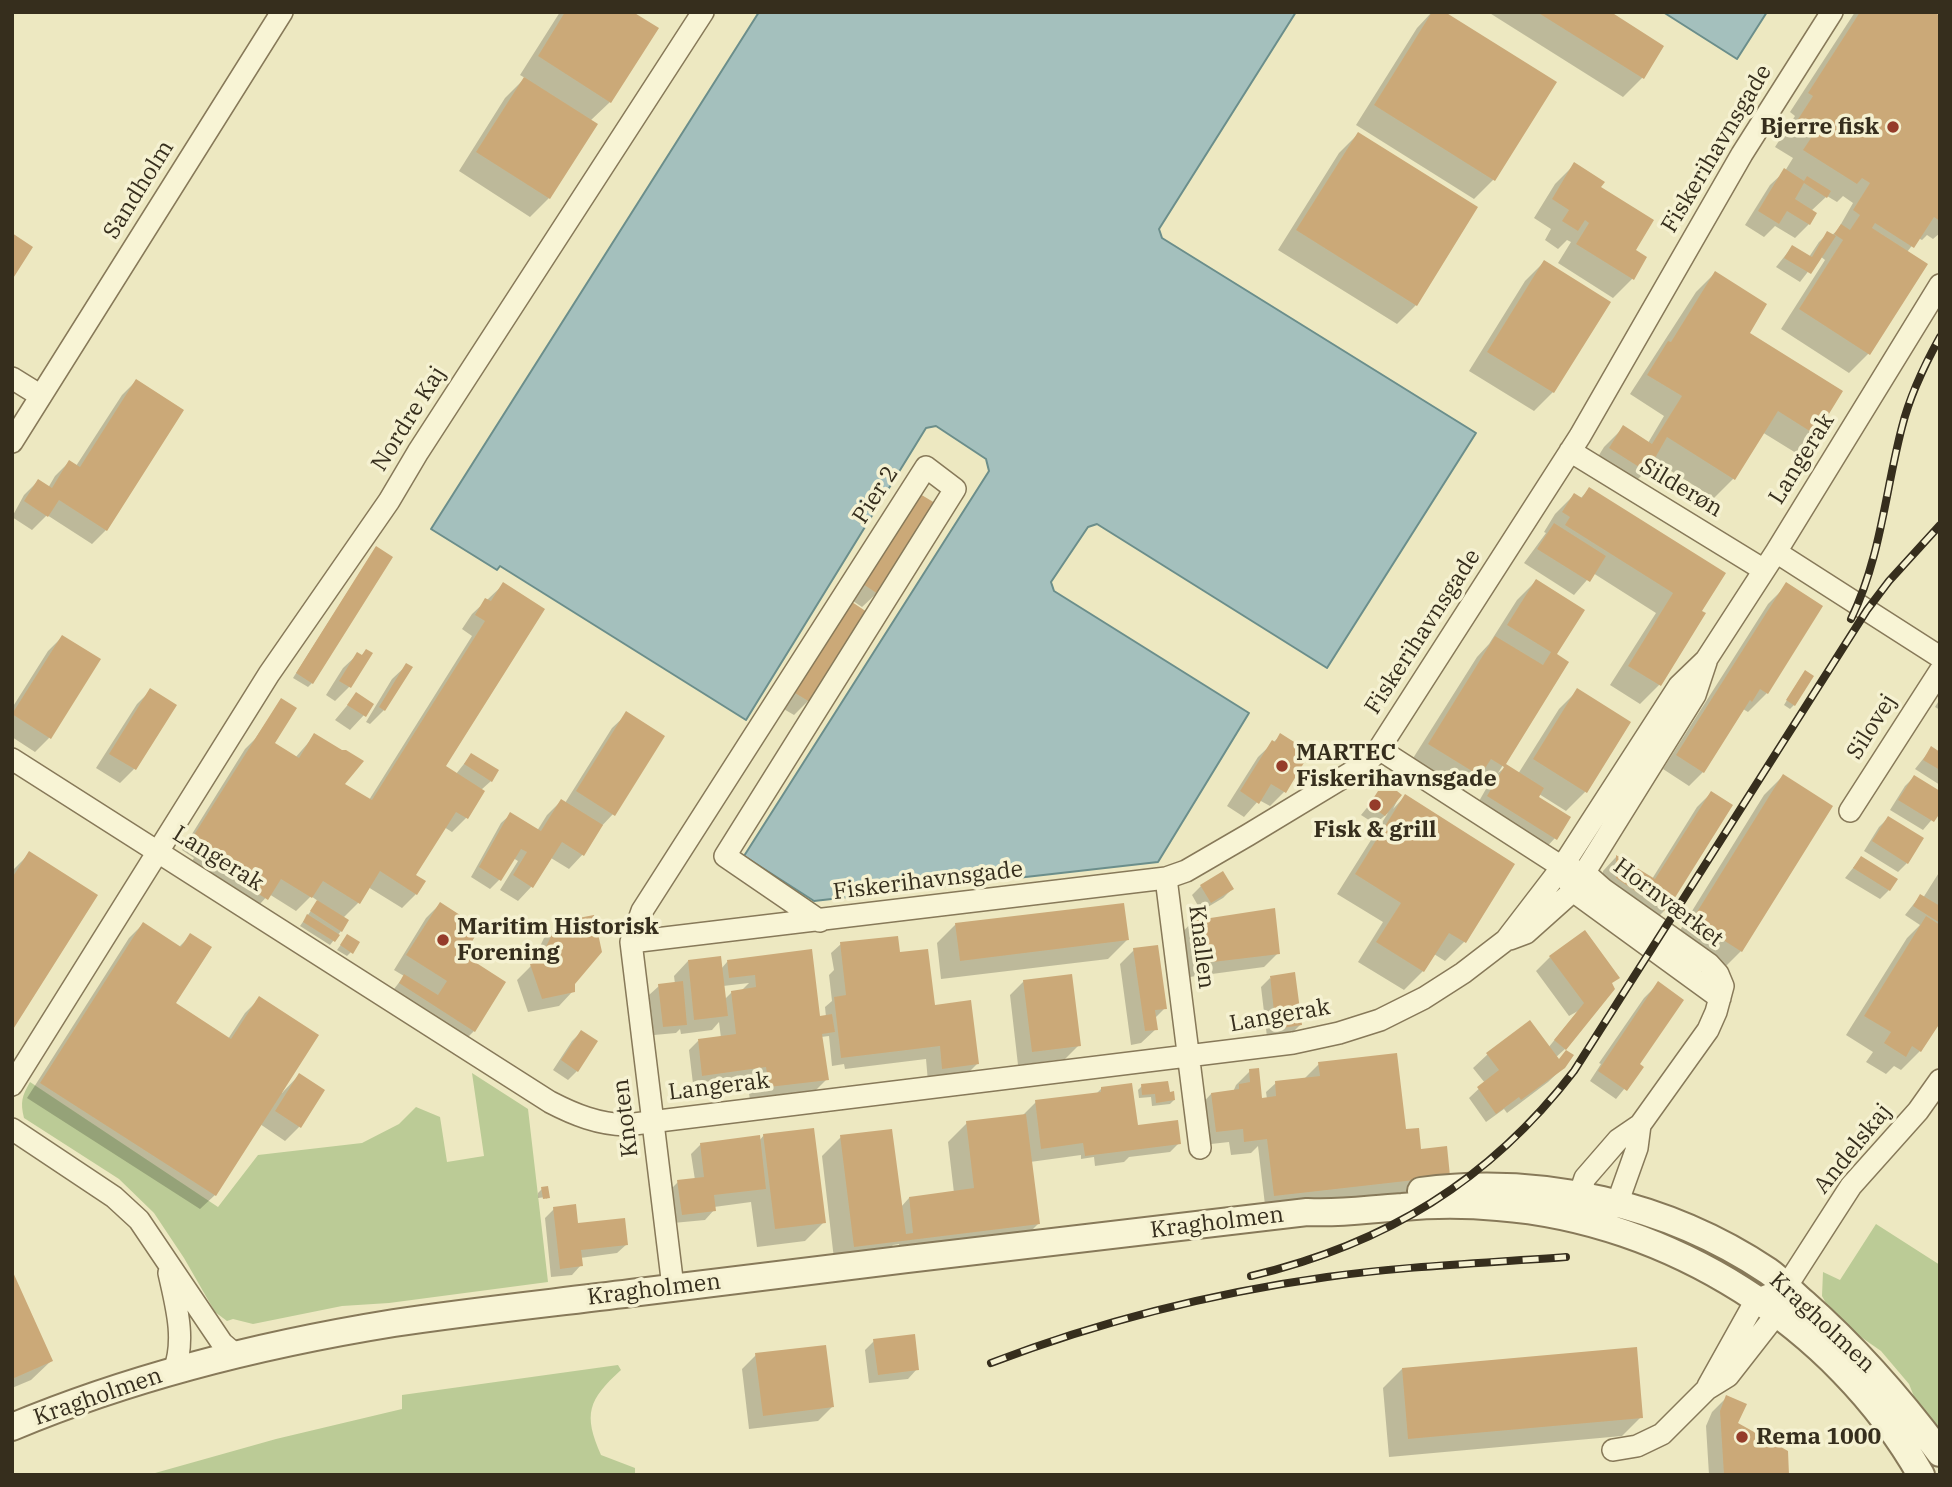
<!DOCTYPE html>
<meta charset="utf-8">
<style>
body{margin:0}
#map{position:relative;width:1952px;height:1487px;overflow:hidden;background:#ede8c1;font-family:"IBM Plex Serif",serif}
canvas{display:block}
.frame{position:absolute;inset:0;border:14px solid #362e1d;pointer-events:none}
</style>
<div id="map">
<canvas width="1952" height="1487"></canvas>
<div class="frame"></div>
</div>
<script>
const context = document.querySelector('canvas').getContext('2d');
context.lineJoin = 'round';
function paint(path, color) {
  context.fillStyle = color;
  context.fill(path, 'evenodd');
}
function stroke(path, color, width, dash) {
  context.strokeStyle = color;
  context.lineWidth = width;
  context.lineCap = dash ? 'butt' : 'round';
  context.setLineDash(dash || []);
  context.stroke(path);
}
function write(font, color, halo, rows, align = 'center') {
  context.font = font + ' "IBM Plex Serif",serif';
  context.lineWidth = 7;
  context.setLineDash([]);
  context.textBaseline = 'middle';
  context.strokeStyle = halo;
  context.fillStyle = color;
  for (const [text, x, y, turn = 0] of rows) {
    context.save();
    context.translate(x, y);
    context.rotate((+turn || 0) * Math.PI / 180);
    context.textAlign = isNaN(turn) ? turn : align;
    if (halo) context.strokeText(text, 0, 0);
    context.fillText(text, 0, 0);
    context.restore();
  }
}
const green = new Path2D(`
 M472 1073 528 1109 548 1282 389 1303 342 1306 253 1324 233 1319 227 1321 215 1312 184 1258 154 1213 119 1179 24 1118C20 1102 22 1096 30 1082L218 1207 258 1155 362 1143 399 1124 416 1107 440 1117 447 1162 484 1156Z
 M1876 1224 1940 1265V1439L1919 1409 1909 1384 1881 1351 1858 1335 1829 1309 1822 1296 1823 1272 1840 1280Z
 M618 1365 621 1370C588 1400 583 1414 601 1455L635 1468V1475H148L276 1439 402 1409V1395Z`);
const water = new Path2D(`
 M759 12H1296L1159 229 1162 238 1476 433 1327 668 1097 524 1088 527 1051 582 1054 591 1249 713 1158 862 814 901 744 856 989 471 986 459 936 426 926 428 746 720 500 566 497 570 431 529Z
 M1663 12H1767L1737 59Z`);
const shadow = new Path2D(`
 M560 12H630L610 102 590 121 549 198 530 217 459 171 505 98 525 78 520 75Z
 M1432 12 1554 83 1493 180 1474 199 1356 125 1417 28Z
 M1488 12H1607L1662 46 1642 78 1623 97Z
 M1855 12H1931L1940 18V233L1933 239 1927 235 1922 240 1918 238 1907 252 1868 354 1849 373 1781 329 1825 260 1820 256 1800 282 1776 267 1792 247 1809 257 1819 242 1828 233 1832 235 1837 231 1853 203 1843 196 1837 202 1827 196 1811 211 1809 224 1795 238 1775 226 1764 237 1745 225 1770 185 1785 171 1793 158 1775 147 1795 116 1790 112Z
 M1358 134 1416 305 1397 324 1278 250 1339 153Z
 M1574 165 1599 188 1633 251 1632 279 1613 298 1558 263 1571 242 1567 240 1558 249 1545 240 1551 229 1534 218 1555 184Z
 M1544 262 1608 302 1553 392 1534 411 1469 371 1525 281Z
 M1715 273 1747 333 1815 433 1796 453 1762 432 1733 479 1714 498 1652 459 1646 471 1627 490 1591 468 1604 447 1623 428 1648 443 1664 416 1630 394 1696 292Z
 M136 381 106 530 92 544 47 515 32 530 12 517 24 495 38 481 48 488 55 476 69 462 76 466 122 395Z
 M1589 489 1704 614 1659 685 1640 704 1610 685 1656 613 1593 573 1574 595 1524 563 1546 533 1544 532 1555 514 1574 495 1580 499Z
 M921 496 877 593 862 607 850 599Z
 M373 552 312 683 308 687 293 678Z
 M1536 581 1555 655 1567 662 1498 773 1506 767 1518 774 1559 709 1578 690 1585 792 1566 811 1539 794 1537 797 1555 838 1541 853 1474 810 1495 773 1483 785 1475 779 1460 794 1410 763 1477 657 1489 644 1517 600Z
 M504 584 444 767 456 774 471 755 491 781 481 790 466 818 452 832 444 827 414 876 416 894 402 908 368 887 358 903 343 918 341 931 330 945 300 926 318 901 311 896 296 911 269 894 252 913 186 871 194 858 182 850 245 749 255 739 281 700 273 744 295 758 315 735 343 784 369 800 472 636 462 629 472 614Z
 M1787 585 1767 693 1748 712 1743 709 1703 772 1689 786 1663 769 1768 604Z
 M852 605 865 612 808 701 794 715 782 708 838 619Z
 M62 637 49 738 35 752 12 737V708L48 651Z
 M366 651 349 687 335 701 326 695 343 668 358 654 361 656Z
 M407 665 411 668 384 710 370 724 366 722 392 679Z
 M1801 677 1794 705 1790 709 1784 705Z
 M151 690 175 705 134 769 120 783 96 768 137 704Z
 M356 695 364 715 350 730 335 720Z
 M1940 699V710L1935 707Z
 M627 714 613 814 599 829 583 854 569 869 551 858 532 886 518 901 500 890 518 861 513 858 499 880 490 889 471 877 501 823 511 814 537 831 547 815 561 801 565 803 612 728Z
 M1280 736 1294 756 1303 762 1284 792 1270 806 1259 800 1244 817 1227 806 1258 757Z
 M1931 749 1940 754V785L1915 769Z
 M1783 776 1741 951 1722 970 1674 940 1764 795Z
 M1914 777 1940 810 1923 830 1890 810 1905 786Z
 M1379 793 1400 795 1393 809 1405 796 1513 864 1464 942 1445 961 1434 954 1423 971 1404 990 1358 962 1383 922 1337 894 1388 813 1375 824 1361 815Z
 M1711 793 1730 806 1664 911 1650 925 1602 893 1603 871 1616 857 1652 879 1697 807Z
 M1888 818 1907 863 1898 872 1864 851 1879 827Z
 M29 854 12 1027V871Z
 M1861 858 1889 890 1880 899 1845 878Z
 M1940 871V1019L1920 1051 1901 1070 1894 1066 1886 1074 1866 1062 1873 1052 1846 1035 1907 938 1920 925 1905 915 1920 896 1923 898Z
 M1201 886 1232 889 1223 898 1201 911 1192 895Z
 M440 904 461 956 474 1031 460 1045 391 993 404 976 394 970 426 918Z
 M1192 922 1278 953 1264 967 1182 978 1178 937Z
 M143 924 179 947 191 935 173 1004 228 1039 245 1013 259 999 282 1093 299 1075V1127L285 1141 260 1124 215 1195 200 1209 27 1098 129 938Z
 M559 924 573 983V991L559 1006 528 1012 517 980 530 967 544 938Z
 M956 924 1127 940 1108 959 941 979 937 943Z
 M347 936 351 952 347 956 337 950Z
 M841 944 899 951 933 1006 977 1064 963 1078 928 1082 926 1059 845 1069 844 1064 832 1066 829 1036 821 1037 827 1079 808 1098 751 1106 747 1081 727 1084V1079L693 1084 689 1050 698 1041 721 1038 719 1022 712 1030 681 1034 680 1029 676 1033 654 1035 649 995 659 986 675 984 674 976 688 961 721 969 727 962 810 951 819 1019 826 1017 825 1007 832 1001 829 975 834 970 831 953ZM749 983 741 991 732 992 724 1000 723 986Z
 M1134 950 1165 1008 1154 1019 1156 1029 1141 1043 1131 1045 1120 964Z
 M1550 957 1610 984 1565 1049 1555 1058 1564 1067 1548 1082 1507 1113 1504 1109 1486 1122 1469 1098 1485 1083 1473 1068 1488 1054 1548 1048 1578 1011 1569 1016 1536 971Z
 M1270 978 1300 1025 1291 1034 1267 1037 1261 987Z
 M1024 981 1079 1045 1065 1059 1018 1065 1010 995Z
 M1658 984 1638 1064 1642 1067 1616 1099 1590 1081 1601 1064 1599 1063 1644 998Z
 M581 1032 577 1071 568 1080 553 1070 572 1041Z
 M1319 1064 1405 1131 1439 1184 1404 1199 1265 1205 1258 1146 1251 1153 1231 1155 1229 1142 1202 1145 1197 1109 1211 1094 1233 1092 1236 1085 1250 1071 1261 1100 1267 1099 1266 1092 1276 1083 1303 1080Z
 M1142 1086 1168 1094 1174 1100 1170 1104 1152 1106 1151 1097 1139 1098 1138 1090Z
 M1101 1089 1136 1129 1179 1143 1170 1152 1129 1157 1124 1162 1095 1166 1094 1157 1081 1159V1155L1030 1162 1038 1224 1019 1243 900 1253 899 1244 893 1245 885 1253 834 1259 822 1156 841 1137 901 1207 909 1198 954 1193 948 1142 967 1123 1022 1116 1036 1102 1095 1095Z
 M764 1135 824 1222 805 1241 757 1247 751 1202 714 1207V1210L705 1220 673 1223 669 1191 678 1182 695 1180 691 1154 701 1144 759 1141Z
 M542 1189 548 1197 546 1199V1197L538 1198V1193Z
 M554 1209 576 1225 627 1244 617 1253 580 1258 581 1265 572 1275 551 1277 545 1218Z
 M12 1274 51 1361 31 1380 12 1388Z
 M874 1341 917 1369 908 1379 869 1383 865 1350Z
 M756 1355 832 1407 818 1421 749 1429 742 1369Z
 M1402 1369 1641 1417 1622 1436 1389 1457 1383 1388Z
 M1727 1397 1736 1424 1788 1475H1709L1706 1426 1712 1412Z`);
const building = new Path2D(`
 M565 12H633L659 28 611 103 538 56Z
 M1432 12H1445L1557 82 1495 181 1374 105Z
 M1537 12H1611L1664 46 1644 79Z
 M1860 12H1934L1940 16V221L1934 217 1914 248 1875 223 1872 228 1928 264 1870 355 1799 309 1843 240 1834 234 1841 224 1850 230 1860 215 1853 210 1870 183 1862 178 1857 184 1803 150 1811 138 1793 127 1813 96 1808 93Z
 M524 77 598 124 550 199 476 152Z
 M1358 132 1478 207 1417 306 1296 230Z
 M1574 162 1605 182 1601 187 1654 220 1636 250 1647 257 1634 280 1576 244 1589 223 1585 220 1578 231 1562 221 1569 210 1552 199Z
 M1784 168 1804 181 1807 176 1831 191 1827 198 1804 183 1795 199 1817 213 1810 225 1787 211 1779 224 1758 211Z
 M1827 231 1836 236 1811 274 1784 258 1792 245 1812 257Z
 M12 233 33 247 12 280Z
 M1544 260 1611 302 1554 393 1487 352Z
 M1715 271 1767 304 1750 333 1843 391 1816 435 1778 411 1735 480 1667 437 1647 472 1609 448 1623 425 1652 444 1682 396 1647 375 1668 341 1671 342Z
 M136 379 184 410 107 531 59 500 48 517 24 501 38 479 52 488 69 460 80 467Z
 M1589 487 1726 573 1702 611 1706 613 1661 686 1628 666 1673 593 1565 525 1570 517 1562 512 1574 493 1582 498Z
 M920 494 935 503 878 594 863 584Z
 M1554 523 1606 556 1590 582 1537 549Z
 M376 546 393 557 313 684 296 673Z
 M1536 579 1585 610 1557 654 1569 662 1506 764 1544 788 1539 797 1571 817 1557 840 1487 796 1504 767 1491 759 1480 776 1428 744 1495 636 1543 665 1551 652 1507 625Z
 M503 582 545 609 446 766 485 791 468 819 456 812 416 875 426 881 417 895 380 871 360 904 323 881 312 898 281 879 268 900 199 856 207 843 194 835 281 698 297 708 275 743 299 758 314 733 342 750H346L364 761 345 784 372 800 485 621 475 615 485 598 491 601Z
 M1786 582 1823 606 1768 694 1760 689 1752 702 1750 700 1704 773 1676 755Z
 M852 602 867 612 810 702 795 693Z
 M62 635 101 659 51 739 12 714Z
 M366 649 373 653 351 688 339 681 357 652 362 655Z
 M406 663 413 667 385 711 379 707Z
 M1805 670 1814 676 1795 706 1786 700Z
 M150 688 177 705 136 770 109 754Z
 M1577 688 1631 722 1587 793 1533 759Z
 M356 692 374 704 366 717 347 705Z
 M626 711 665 736 615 816 576 791Z
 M1280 733 1302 747 1296 756 1305 761 1286 793 1271 784 1259 804 1240 791 1272 740 1275 742Z
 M1931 746 1940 752V770L1923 760Z
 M471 753 499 770 492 782 464 764Z
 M1783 774 1833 806 1742 952 1692 920Z
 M1914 775 1940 791V813L1934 822 1898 800Z
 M1378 791H1397L1402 795 1385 816 1369 805Z
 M1711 791 1733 805 1666 912 1616 878V855L1655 879Z
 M1405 794 1515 864 1466 943 1449 933 1424 972 1376 942 1401 903 1355 874Z
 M561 799 603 825 584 856 562 842 533 888 513 875 527 852 521 849 501 881 479 867 510 812 541 831Z
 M1888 816 1924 838 1908 864 1872 841Z
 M29 851 98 895 12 1031V878Z
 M1861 856 1898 879 1890 891 1853 868Z
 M1223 871 1234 889 1211 903 1200 885Z
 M1920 894 1940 906V923L1913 906Z
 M317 900 349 920 342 932 310 911Z
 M440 902 480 928 464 955 506 982 475 1032 399 983 404 974 438 995 447 981 406 955Z
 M1124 903 1129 940 960 961 955 923Z
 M1275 908 1280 954 1196 964 1191 921Z
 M307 914 340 935 335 942 303 922Z
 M594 915 602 952 575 984V992L542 999 530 964 539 961 558 922Z
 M1926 916 1940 925V1023L1921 1052 1912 1046 1906 1057 1884 1043 1891 1032 1864 1016Z
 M143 922 181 947 190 933 212 947 176 1003 231 1039 259 996 319 1035 216 1196 40 1083Z
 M1585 930 1620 978 1612 983 1615 989 1566 1050 1554 1040 1584 1003 1549 956Z
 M347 934 360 942 353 954 340 945Z
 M898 936 900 952 928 949 935 1005 971 1000 979 1064 942 1069 940 1046 841 1058 834 997 846 995 840 942Z
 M1158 945 1167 1009 1155 1010 1158 1030 1145 1031 1133 948Z
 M812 949 820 1016 832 1014 835 1032 822 1034 829 1080 769 1087 766 1067 702 1076 698 1039 736 1034 731 991 756 987 755 975 729 978 727 960Z
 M721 956 728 1016 694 1020 688 960Z
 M1295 972 1302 1025 1276 1029 1270 976Z
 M1072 974 1081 1046 1032 1052 1023 980Z
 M683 981 687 1025 663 1027 658 984Z
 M1658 981 1684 1000 1640 1064 1644 1067 1627 1091 1598 1071Z
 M1530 1020 1559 1059 1566 1050 1574 1055 1565 1068 1521 1100 1519 1097 1496 1114 1477 1087 1499 1070 1486 1053Z
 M581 1030 598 1041 578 1072 561 1060Z
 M1397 1053 1406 1129 1419 1128 1421 1149 1447 1146 1450 1176 1274 1196 1267 1139 1244 1142 1243 1129 1216 1132 1211 1093 1239 1089V1084L1250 1082 1249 1069 1259 1068 1262 1098 1276 1096 1275 1081 1320 1076 1318 1062Z
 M299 1073 325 1090 301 1128 275 1111Z
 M1168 1081 1170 1092 1174 1091 1175 1100 1156 1103 1155 1094 1142 1095 1141 1084Z
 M1132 1083 1138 1125 1178 1120 1181 1144 1085 1156 1083 1143 1041 1149 1035 1100 1101 1092V1087Z
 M1026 1114 1040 1224 854 1247 840 1135 892 1129 906 1234 913 1233 909 1197 974 1188 966 1121Z
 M814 1128 826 1223 775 1229 763 1134Z
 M760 1135 766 1189 714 1195 716 1211 682 1215 677 1180 704 1177 700 1143Z
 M548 1186 550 1198 543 1199 541 1187Z
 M576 1204 578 1223 625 1218 628 1245 581 1250 583 1266 560 1269 553 1207Z
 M12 1270 53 1361 12 1379Z
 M915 1334 919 1370 878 1375 873 1339Z
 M826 1345 834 1407 763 1416 755 1353Z
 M1637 1347 1643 1418 1408 1439 1402 1368Z
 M1726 1395 1747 1404 1738 1423 1788 1451 1789 1475H1724L1720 1411Z`);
const minor = new Path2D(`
 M12 378 41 396
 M12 442 282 12
 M1570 451 1764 570
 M1776 552 1940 657
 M1379 749 1562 867 1585 873 1603 889 1709 964 1718 974 1723 986 1716 1012 1708 1030 1640 1125 1618 1140 1585 1178 1579 1196 1585 1207
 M12 759 550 1102C575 1115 598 1124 626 1125L1293 1043 1339 1033 1380 1020 1424 998 1463 973 1506 940 1562 867 1679 686 1706 660 1776 552 1940 285
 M1850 811 1940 671
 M1166 878 1200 1148
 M1567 878 1573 891 1720 998
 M1510 939 1526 933 1573 891 1695 695 1706 662
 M631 942 1166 878 1186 871 1248 835 1367 763 1379 749 1580 436 1742 154 1832 12
 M12 1085 269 674 389 501 418 452 703 12
 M12 1129 114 1197 139 1220 222 1343 236 1355
 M1605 1214 1617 1204 1637 1148 1640 1125
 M169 1273C176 1305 186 1339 174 1371
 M673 1287 631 942 642 911 926 467 955 489 725 856 820 921
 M1708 1386 1756 1300 1771 1294
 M1613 1450 1637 1446 1662 1434 1707 1389 1728 1376 1778 1312 1786 1287 1851 1186 1918 1111 1940 1080`);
const tertiary = new Path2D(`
 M1421 1191C1541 1175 1668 1204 1768 1271 1781 1280 1792 1293 1804 1303 1855 1348 1899 1398 1940 1453
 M12 1427C134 1376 264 1344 394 1323 473 1311 552 1303 631 1293 856 1264 1082 1239 1307 1212 1342 1214 1368 1209 1402 1207 1434 1204 1466 1204 1498 1207 1669 1220 1836 1325 1921 1475`);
const rail = new Path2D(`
 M1851 619C1881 557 1885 492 1902 427 1910 395 1924 366 1940 337
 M1251 1276C1386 1244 1489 1181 1574 1071L1867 610 1889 581 1940 525
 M991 1363C1098 1322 1213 1293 1327 1277 1406 1266 1486 1263 1566 1257`);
const markers = [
 [1893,127,7,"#953c2a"],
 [1282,766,7,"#953c2a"],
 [1375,805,7,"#953c2a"],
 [443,940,7,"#953c2a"],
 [1742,1437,7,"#953c2a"]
];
const poiNames = [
 ["Bjerre fisk",1879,127,"right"],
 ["MARTEC",1296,753],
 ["Fiskerihavnsgade",1296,779],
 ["Fisk & grill",1375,830,"center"],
 ["Maritim Historisk",457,927],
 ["Forening",457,953],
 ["Rema 1000",1756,1437]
];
const streetNames = [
 ["Fiskerihavnsgade",1717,149,-59],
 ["Sandholm",139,190,-58],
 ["Nordre Kaj",409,419,-58],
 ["Langerak",1802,459,-58],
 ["Silderøn",1681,488,31],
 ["Pier 2",876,495,-57],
 ["Fiskerihavnsgade",1423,632,-57],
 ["Silovej",1872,727,-58],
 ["Langerak",218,859,32],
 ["Fiskerihavnsgade",928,881,-7],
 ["Hornværket",1668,903,37],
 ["Knallen",1201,947,83],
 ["Langerak",1280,1016,-10],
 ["Langerak",719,1087,-7],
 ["Knoten",626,1118,-97],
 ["Andelskaj",1853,1149,-51],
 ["Kragholmen",1217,1223,-7],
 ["Kragholmen",654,1290,-7],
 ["Kragholmen",1822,1323,43],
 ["Kragholmen",98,1397,-19]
];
paint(green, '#bbcb96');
paint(water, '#a4c0bd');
stroke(water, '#6b8e8b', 2);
paint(shadow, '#0003');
paint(building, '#cba978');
stroke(minor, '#877959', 24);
stroke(tertiary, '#877959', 30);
stroke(minor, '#f8f4d5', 21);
stroke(tertiary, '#f8f4d5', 26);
stroke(rail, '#362e1d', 8);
stroke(rail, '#f5f1d1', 5, [16]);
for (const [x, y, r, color] of markers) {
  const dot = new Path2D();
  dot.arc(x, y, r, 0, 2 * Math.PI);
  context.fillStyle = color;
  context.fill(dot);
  stroke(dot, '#f5f1d1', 2.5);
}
write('bold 23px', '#362e1d', '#f5f1d1', poiNames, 'left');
write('23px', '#362e1d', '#f5f1d1', streetNames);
</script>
